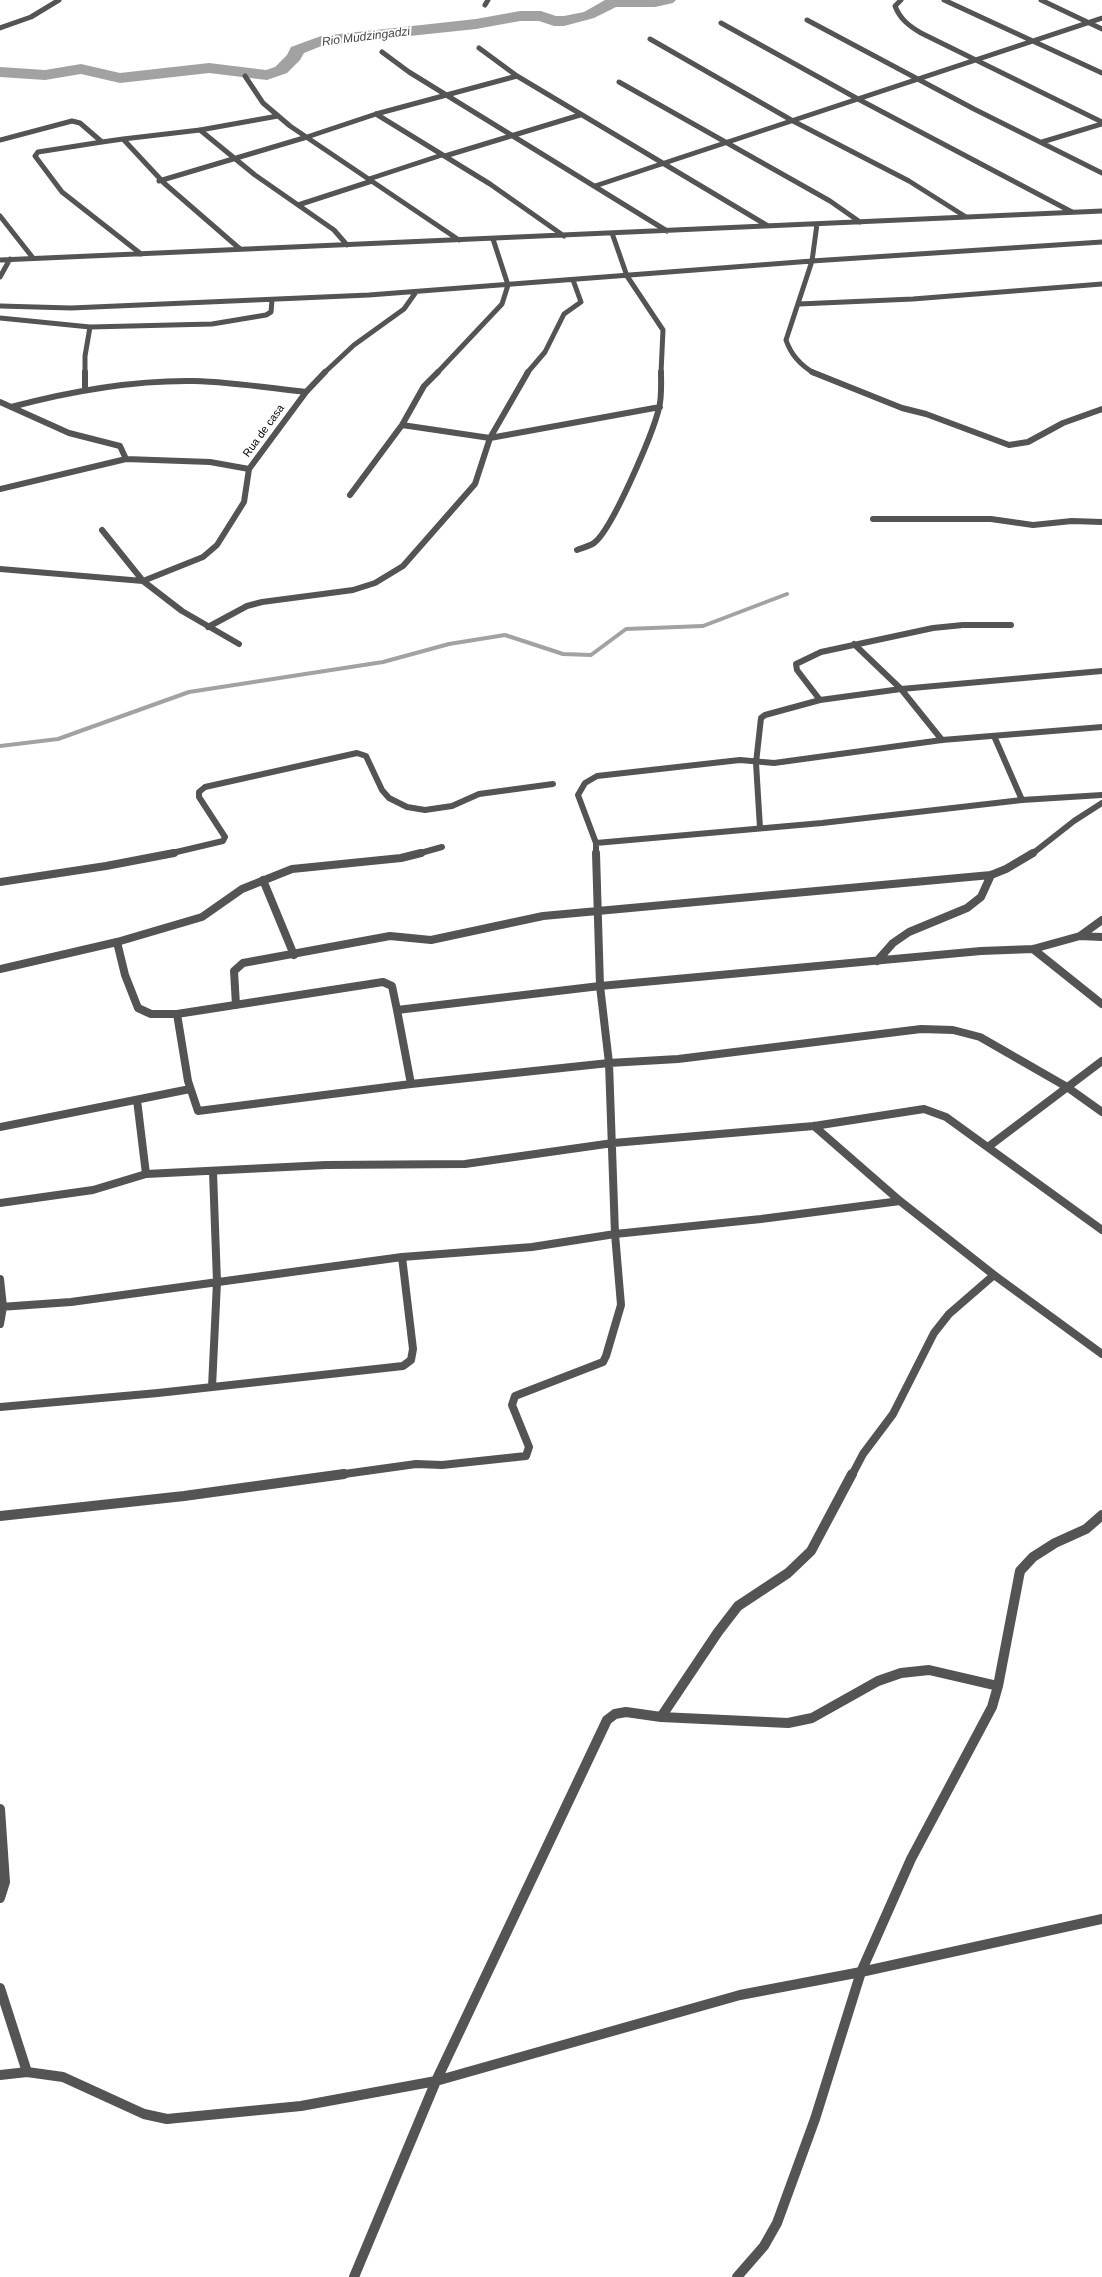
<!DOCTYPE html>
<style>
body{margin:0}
canvas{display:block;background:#fff}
</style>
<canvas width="1102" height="2277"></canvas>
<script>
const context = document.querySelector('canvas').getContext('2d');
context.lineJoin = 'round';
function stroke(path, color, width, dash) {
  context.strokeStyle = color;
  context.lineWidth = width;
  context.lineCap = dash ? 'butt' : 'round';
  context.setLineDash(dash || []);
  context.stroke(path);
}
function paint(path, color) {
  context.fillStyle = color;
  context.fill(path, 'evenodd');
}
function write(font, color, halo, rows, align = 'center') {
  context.font = font + ' Arial,sans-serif';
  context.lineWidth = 4;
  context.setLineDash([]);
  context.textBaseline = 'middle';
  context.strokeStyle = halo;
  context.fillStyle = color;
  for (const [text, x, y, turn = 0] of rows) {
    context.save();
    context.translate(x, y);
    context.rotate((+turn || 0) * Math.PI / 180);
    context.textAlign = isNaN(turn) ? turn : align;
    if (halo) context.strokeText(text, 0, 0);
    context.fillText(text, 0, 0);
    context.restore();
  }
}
const stream = new Path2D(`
 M0 746 58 739 189 692 383 662 449 644 505 635 563 654 591 655 626 629 703 626 787 594`);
const river = new Path2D(`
 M605 0H676L673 3 655 7H616L594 18 564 26H554L539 21H520L476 29 324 45 304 53 300 60 287 73 267 80 209 73 120 83 81 74 45 80 0 77V67L45 70 81 64 120 73 209 63 266 70 275 67 287 55 291 47 321 36 476 19 520 11H541L556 16H564L584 12Z`);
const minorFar3 = new Path2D(`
 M901 0 895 6C900 19 909 26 921 33L1102 122
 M944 0 1102 73
 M1041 0 1102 29
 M485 5 488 0
 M807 20 974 109 1102 173
 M721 23 858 99 1072 212
 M0 28 31 17 59 0
 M650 39 793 121 909 181 966 217
 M479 48 517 76 768 226
 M382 52 409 72 667 231
 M245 76 263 103 290 126 459 240
 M619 82 830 201 860 222
 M376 114 490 184 564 236
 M200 130 255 175 334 230 347 245
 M123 139 200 130 278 116
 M0 140 72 121 80 123 102 142 123 139 164 183 240 249
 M102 142 38 152 35 156 62 192 141 254
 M1042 142 1102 124
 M445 156 580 115
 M369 179 442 155
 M159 181 307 137 376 114 517 76
 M595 186 1102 18
 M298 205 372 181
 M0 216 33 258
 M612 233 627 276 663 330 661 373
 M0 260 1102 211
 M0 277 10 259
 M799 304 913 299 1102 284
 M0 306 71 308 369 295 812 261 1102 242
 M0 318 90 327 212 324 266 315 271 312 272 300
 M85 373V356L90 327
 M324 373 354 345 404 309 416 292
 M437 373 502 304 508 285 493 239
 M527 373 545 352 564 314 581 302 573 280
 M814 373C800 365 791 355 786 340L812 261 817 224`);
const minorFar2 = new Path2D(`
 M85 372V389
 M812 372 902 408 926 414 1009 445 1028 442 1063 423 1102 409
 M0 402 69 433 120 446 126 459
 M11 407C71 391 132 380 194 381 232 382 269 388 306 392
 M402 425 490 438 660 407
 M0 489 126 459 210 462 249 469
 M350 495 402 425 424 386 438 372
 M873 519H991L1033 525 1072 521 1102 522
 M102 530 143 581 182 611 239 644
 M577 550C582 548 590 546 594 543 612 530 653 433 659 408 662 397 661 383 661 372
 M0 569 143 581 203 557 217 545 244 502 249 469 306 392 325 372
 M208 627 247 606 262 602 353 590 375 583 403 566 475 484 490 438 528 372
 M854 644 901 689 942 740
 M820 700 797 670 796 664 821 652 933 628 963 625H1011
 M994 736 1022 800
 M760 828 756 763 761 718 765 715 820 700 901 689 1102 671
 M596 843 822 823 1022 800 1102 795
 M168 854 223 841 225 837 199 797V792L205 787 357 753 366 756 382 790 389 798 407 807 425 810 452 806 479 794 553 784
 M417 854 442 847
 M596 854V843L578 795 585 783 597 776 740 760 774 763 942 740 1102 727
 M1032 854 1074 821 1102 803`);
const minorFar1 = new Path2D(`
 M263 880 294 955
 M0 882 106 866 174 853
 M1102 920 1080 936 1033 949 981 951 600 986 397 1010 392 986 383 982 177 1014 188 1081 198 1111 411 1084 609 1063 678 1059 921 1029 953 1030 980 1037 1067 1087 1102 1112
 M1080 936 1102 937
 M117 942 202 917 242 889 292 869 401 858 421 853
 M1033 949 1102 1004
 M877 961 893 943 909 932 967 908 981 897 991 875
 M0 969 117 942 125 975 138 1008 151 1014H177
 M236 1005 234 971 243 963 390 936 431 940 543 916 991 875 1006 869 1033 853
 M397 1010 411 1084
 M137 1100 146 1174 326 1165 465 1164 613 1143 814 1126 924 1109 946 1117 1102 1230
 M814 1126 900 1201 994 1275 1102 1354
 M0 1127 190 1089
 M988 1147 1102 1061
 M0 1203 93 1190 146 1174
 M0 1279 3 1307 0 1324
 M0 1307 71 1302 402 1257 532 1247 615 1234 609 1063 600 986 596 853
 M212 1387 217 1282 213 1172
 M0 1407 158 1393 403 1366 411 1360 413 1349 402 1257
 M337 1475 416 1464 442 1465 526 1456 529 1447 512 1405 515 1396 603 1362 606 1356 621 1305 615 1234 761 1219 900 1201
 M852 1475 863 1454 893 1414 934 1333 949 1314 994 1275`);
const minor = new Path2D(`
 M0 1516 184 1496 344 1474
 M661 1717 718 1632 738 1606 788 1573 811 1551 852 1474
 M0 1809 5 1882 0 1898
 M0 1988 27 2072
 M0 2075 27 2072 63 2077 144 2114 167 2119 301 2106 436 2081 740 1995 861 1972 1102 1919
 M354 2277 436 2081 607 1720 615 1714 626 1712 661 1717 788 1723 812 1718 878 1681 901 1673 929 1670 998 1686
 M737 2277 764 2246 777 2223 815 2119 861 1972 911 1859 992 1707 998 1686 1020 1571 1033 1557 1055 1543 1086 1529 1102 1515`);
const farStreetnames = [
 ["Rua de casa",264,431,-54]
];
const farWaternames = [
 ["Rio Mudzingadzi",366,37,-7]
];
stroke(stream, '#a2a2a2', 4);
paint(river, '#a2a2a2');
stroke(minorFar3, '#545454', 5);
stroke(minorFar2, '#545454', 6);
stroke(minorFar1, '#545454', 8);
stroke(minor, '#545454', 10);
write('11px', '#000', '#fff', farStreetnames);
write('italic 12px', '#434343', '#fff', farWaternames);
</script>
